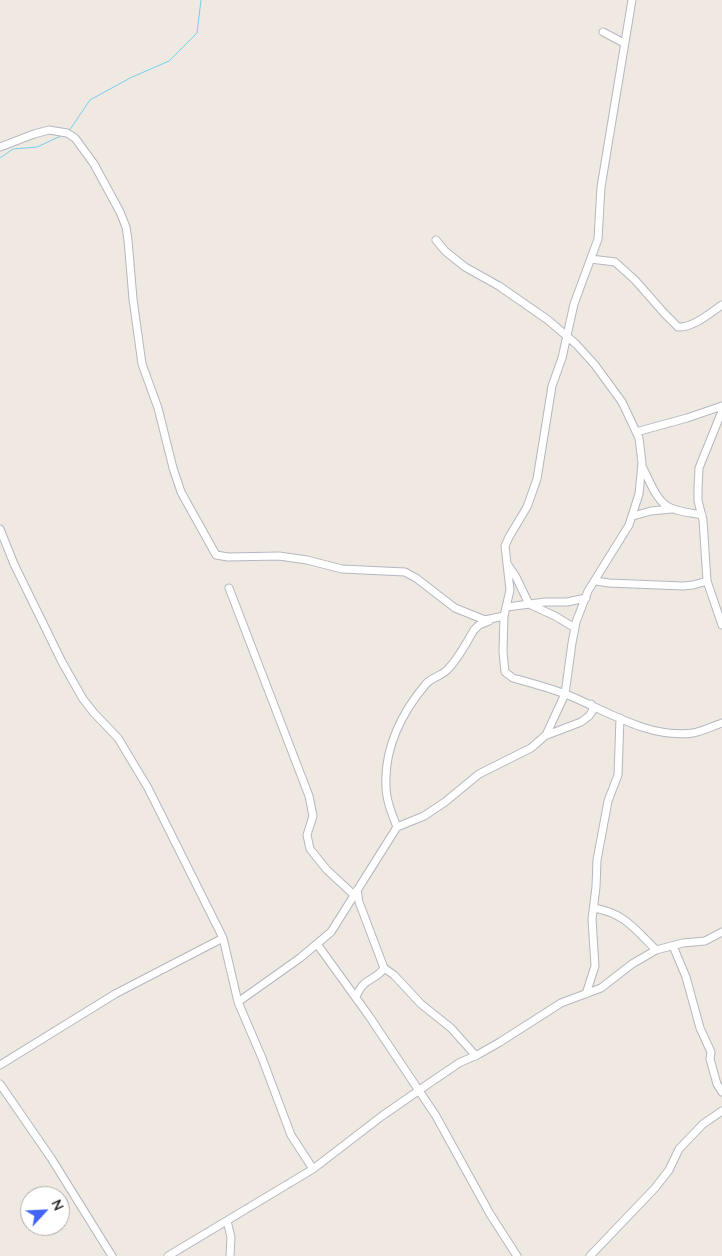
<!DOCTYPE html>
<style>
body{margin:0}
#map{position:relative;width:722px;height:1256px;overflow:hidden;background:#efe9e1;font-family:Quicksand,sans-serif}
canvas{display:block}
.north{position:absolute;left:20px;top:1186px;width:50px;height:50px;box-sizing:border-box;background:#fff;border:1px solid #ababab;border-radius:50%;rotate:65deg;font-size:14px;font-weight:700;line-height:20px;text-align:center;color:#2e2e2e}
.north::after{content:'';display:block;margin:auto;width:18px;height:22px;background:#4264fb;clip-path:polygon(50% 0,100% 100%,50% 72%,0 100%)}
</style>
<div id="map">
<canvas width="722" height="1256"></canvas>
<div class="north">N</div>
</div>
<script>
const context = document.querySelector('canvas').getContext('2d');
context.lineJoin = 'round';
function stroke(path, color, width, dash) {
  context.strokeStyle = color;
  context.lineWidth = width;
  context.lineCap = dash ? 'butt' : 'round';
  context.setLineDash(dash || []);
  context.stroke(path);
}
const stream = new Path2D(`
 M69 131 90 100 130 78 169 61 197 33 201 0
 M0 158 13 149 37 147 61 136`);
const minor = new Path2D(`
 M632 0 601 187 598 239 574 304 562 358 552 386 537 479 527 507 509 537 505 546 510 590 504 616 503 652 505 672 513 678C531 683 550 688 568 695 607 711 649 739 693 733 703 731 713 726 722 723
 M603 32 624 43
 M0 147 34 134 49 130 67 133 75 138 94 164 120 212 126 227 128 240 133 299 142 364 158 408 173 468 181 492 216 555 228 557 279 556 307 560 342 569 405 572 416 578 455 608 485 620 504 616
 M591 259 615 262 635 280 664 313 678 327C693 328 710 313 722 305
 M722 411 699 468 698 489V501L703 520 707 581 722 625
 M636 432 687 418 722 406
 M643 468C649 480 656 499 667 506 676 512 692 513 702 515
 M633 516 651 511 672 509
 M0 529 14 564 62 662 83 699 94 713 118 738 148 788 223 938 238 1002 262 1058 291 1135 313 1169
 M508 565 516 577 529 604 555 616 575 628
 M595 581 609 583 683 586 693 585 707 581
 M229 588 309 796 313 816 307 835 310 849 327 870 354 895
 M507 607 545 602H567L586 598
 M547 735 581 722 589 716 593 710 591 704
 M397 827C392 814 386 800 386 786 384 748 402 712 426 684 432 677 442 676 448 669 459 658 466 643 474 630L479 625 489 621
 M594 908C624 913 635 929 656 950
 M317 944 369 1016 436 1116 490 1214 517 1256
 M673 946 686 977 700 1028 711 1052 710 1059 717 1084 722 1092
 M384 968 394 975 421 1004 451 1028 476 1056
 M586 994 595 966 592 919 596 887 597 860 608 801 618 775 620 718
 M356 997C364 976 375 982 384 968L359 902 357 890
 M238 1002 300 958 331 932 397 827 424 816 445 802 479 774 531 748 546 735 565 694 572 643 576 622 588 591 629 525 639 494 642 463 639 438 622 402 595 365 576 344 548 320 499 286 465 267 445 251 436 240
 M0 1065 115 994 223 938
 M0 1084 51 1158 112 1256
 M227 1221 231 1237 230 1256
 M168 1256 313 1169 382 1116 431 1082 459 1063 479 1054 500 1042 561 1003 601 988 632 964 656 950 683 943 705 941 722 932
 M590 1256 655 1188 669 1170 679 1149 703 1124 722 1111`);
stroke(stream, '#75cff0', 1);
stroke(minor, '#b4b7c1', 9);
stroke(minor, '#fff', 7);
</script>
